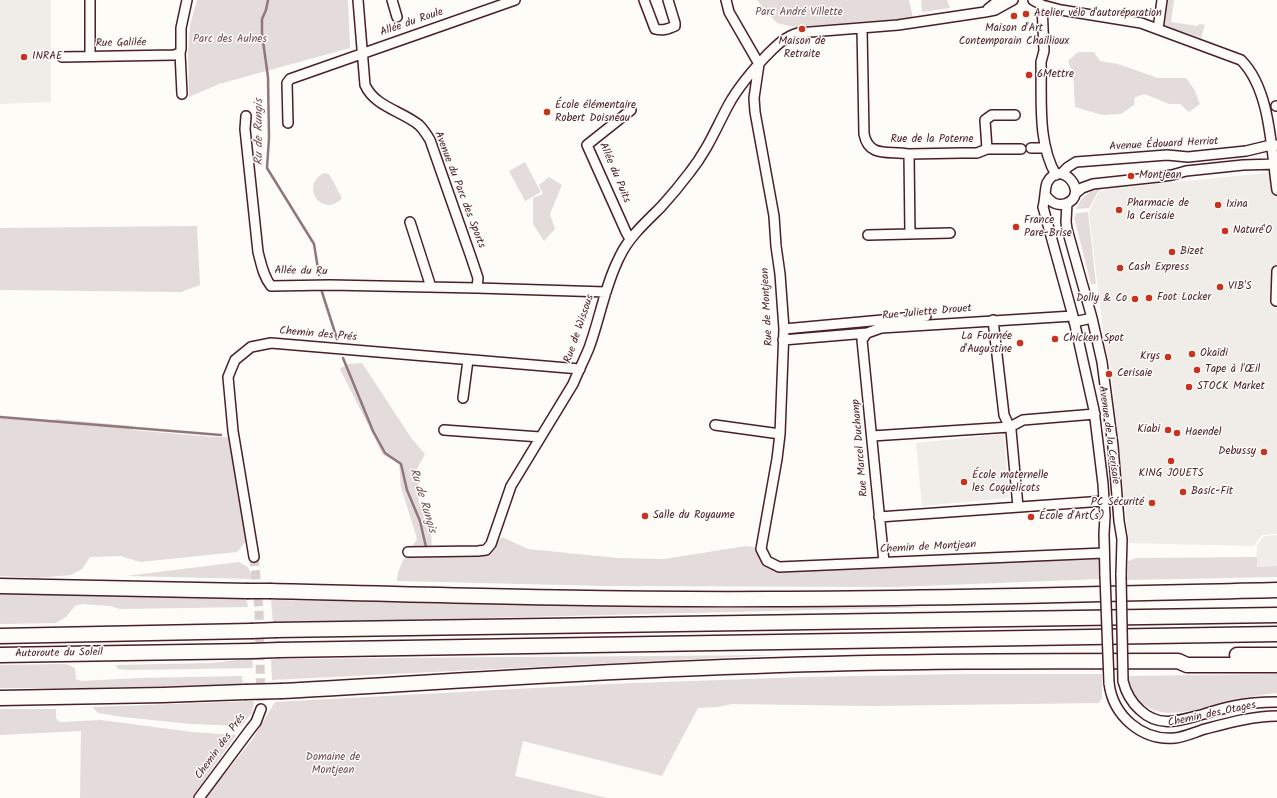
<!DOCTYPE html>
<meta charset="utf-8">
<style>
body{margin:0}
canvas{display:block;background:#fdfcf7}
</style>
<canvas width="1277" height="798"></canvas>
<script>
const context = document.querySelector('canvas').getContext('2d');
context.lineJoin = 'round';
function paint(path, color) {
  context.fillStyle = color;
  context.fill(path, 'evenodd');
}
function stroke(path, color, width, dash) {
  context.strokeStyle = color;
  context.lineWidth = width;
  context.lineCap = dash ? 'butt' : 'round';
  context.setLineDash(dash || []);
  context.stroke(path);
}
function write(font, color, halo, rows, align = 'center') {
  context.font = font + ' Kalam,sans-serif';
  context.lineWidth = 3;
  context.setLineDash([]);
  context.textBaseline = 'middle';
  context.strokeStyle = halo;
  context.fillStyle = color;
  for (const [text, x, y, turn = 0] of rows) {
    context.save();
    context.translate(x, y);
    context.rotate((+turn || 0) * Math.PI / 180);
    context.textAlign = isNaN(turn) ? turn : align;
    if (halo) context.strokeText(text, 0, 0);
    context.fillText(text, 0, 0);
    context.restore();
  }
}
const built = new Path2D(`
 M0 0H51V52H48L49 62H51V102L0 104Z
 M1277 172V534L1262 535 1254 546 1129 543 1110 363 1105 346 1089 213 1093 203 1099 192 1106 189Z
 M1004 434 1009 498 922 506 916 443Z
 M1277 535V566L1256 567 1257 545 1264 536Z`);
const green = new Path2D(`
 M197 0H348L350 48 219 84 189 97 188 52 190 25Z
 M757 0H909L913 18 794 27 777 23 770 16Z
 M921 0H947L950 8 922 12Z
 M1166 0H1174L1171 22 1198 26 1199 24 1205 25 1201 38 1162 25Z
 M1078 52H1094L1100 61 1118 64 1158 78H1186L1194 89 1200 104 1189 112 1180 104H1169L1145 94 1135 97 1134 105 1121 114 1102 115 1075 107 1073 70 1070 67 1068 61Z
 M525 162 541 192 525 201 509 171Z
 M324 173 329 174 342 198C324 219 298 187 324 173Z
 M549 177 562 185 550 214 555 229 544 241 533 224V198L543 194 539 185Z
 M1102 188 1097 193 1089 208 1076 209C1082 197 1088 191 1102 188Z
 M1088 212 1096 284H1091L1074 217 1077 213Z
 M197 226 200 285 181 292 0 290V228Z
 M362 363 412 439 425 454 417 469 419 502 431 530 432 555 471 556 488 553 502 537 528 549 617 558 664 559 746 546 754 547 776 567 786 569 882 568 1099 557 1100 579 895 587 605 586 397 581C397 567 409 550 417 539L401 487 399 463 383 455 340 369 347 364Z
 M0 418 54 422 55 419 133 426V430L213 437H229L247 537 246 541 237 552 140 562 121 556 90 557 82 569 71 575 36 578 0 576Z
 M1257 557V567L1277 566V577L1127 580 1128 561 1137 558Z
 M239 562 248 567 253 579 126 576Z
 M0 594 246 598 248 607 120 609 110 606 82 604 75 606 66 617 56 623 0 624Z
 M271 600 735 607H936L273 623Z
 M777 655 272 680 271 659Z
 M252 658 253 668 129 670 118 669 116 665 212 663Z
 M66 664 75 668 76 679 81 681 139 678 242 676 243 684 89 688H0V665Z
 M964 674H1102V698L1099 703 872 706 732 704 718 707 698 708 662 776 523 741 515 776 607 798H205L252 740 275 702 608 684 805 677Z
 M1277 674V693C1258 695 1240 698 1222 703 1193 710 1151 726 1133 691 1131 686 1130 681 1128 676Z
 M254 701 252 713 241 726 191 724 123 717 98 713 92 707Z
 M0 709H56V718L60 722 101 720 192 732 236 735 192 798H80L81 731 0 735Z`);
const stream = new Path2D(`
 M268 0 266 10 262 19V34L268 77 269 138 267 168 314 244 319 275
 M322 292 337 339
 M343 358 373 431 385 453 401 464 407 490 420 521 426 547
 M0 417 221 435`);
const minorTunnel = new Path2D(`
 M254 557 259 610 261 709`);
const minor = new Path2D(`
 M90 0V56
 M358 0 365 85C375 107 402 111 419 125 424 130 427 135 430 140L471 257 478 278 477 288 606 292
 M392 0 397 17
 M644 0 655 29C663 31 668 29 675 26V23L668 0
 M726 0 729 12 759 64
 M1033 0 1042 5 1061 10 1141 23 1241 60C1271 90 1271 150 1277 190
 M1042 5 1044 51 1041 62C1042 99 1037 142 1056 175
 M988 9 999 0
 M862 28 864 134C869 159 890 150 909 154L961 153H977L987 149H1021
 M1158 29 1162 0
 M62 57 174 55 180 53
 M759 64 754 98 755 112 774 216 776 246 780 274 784 329 780 434 777 459 761 549 767 561 779 567 1104 553
 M182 94 180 53 181 49V28L187 0
 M1276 106H1277
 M246 116 245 129 258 252C261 263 263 276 271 286L330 285 477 288
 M288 123 287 83 290 79 515 0
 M1031 148H1046
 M987 149 985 120 992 115H1015
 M909 154 910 234
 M1061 174 1068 167 1076 162 1167 155 1188 157 1246 151 1271 145H1276
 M1075 194 1082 188 1093 184 1158 177 1172 175 1186 171 1243 165 1277 164
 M1046 196C1051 202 1056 206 1065 204 1092 195 1060 156 1047 183 1045 187 1045 201 1043 207L1073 316 1094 410 1103 484 1105 516 1104 534 1105 576
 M1067 203 1066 222 1067 229 1092 318 1102 362 1113 446 1119 521 1122 539 1121 575
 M410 222 431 287
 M868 235 950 233
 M630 239 626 232 587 145 631 110
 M1276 301 1277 271
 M993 320 1004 415 1011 430 1018 507
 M1074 322 1092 318
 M784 329 926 316
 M867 333 862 340 884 562
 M783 340 867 333 881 328 1073 316
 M463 398 468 360
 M715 425 780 434
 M444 430 540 437
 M872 436 1010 427 1023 420 1095 414
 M879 517 1104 501
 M408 552 478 551 486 550 491 544 511 486 573 384C578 372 584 360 589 348 600 318 605 285 620 256 629 237 646 222 661 207 671 196 681 184 690 172 707 151 716 128 729 104 739 86 752 71 766 56 776 46 784 37 798 33L898 25 985 12 995 10 1013 0
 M254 557 233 431 228 377 235 360 251 347 271 343 580 369
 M1123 681C1126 693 1131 702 1140 710 1160 729 1181 720 1204 714 1214 711 1224 708 1234 706 1248 703 1263 702 1277 702
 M1109 683C1113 716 1142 741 1175 738 1185 737 1195 732 1205 729 1228 723 1253 716 1277 716
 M199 798 249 731 256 722 261 709`);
const highway = new Path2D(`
 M0 586 247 591
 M271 591C438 595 605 600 771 599 940 599 1108 594 1277 590
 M276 630 1277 615
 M0 636 251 631
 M279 650 1277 634
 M0 655 252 651
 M1237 655H1277
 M282 691C440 682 597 671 755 666 896 661 1037 661 1178 661L1187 665H1277
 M0 698 163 695 245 692`);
const minorBridge = new Path2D(`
 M1121 575 1123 681
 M1105 576 1109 683`);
const highwayBridge = new Path2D(`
 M247 591H271
 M251 631 276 630
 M252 651 279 650
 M245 692 282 691`);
const markers = [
 [1026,14,4,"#c8321e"],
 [1014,16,4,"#c8321e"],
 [802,29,4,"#c8321e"],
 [24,57,4,"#c8321e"],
 [1029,75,4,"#c8321e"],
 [547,112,4,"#c8321e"],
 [1131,176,4,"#c8321e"],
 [1218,205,4,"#c8321e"],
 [1119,210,4,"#c8321e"],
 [1016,227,4,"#c8321e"],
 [1225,231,4,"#c8321e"],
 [1172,252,4,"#c8321e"],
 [1120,268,4,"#c8321e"],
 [1220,287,4,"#c8321e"],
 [1149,298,4,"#c8321e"],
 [1135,299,4,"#c8321e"],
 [1055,339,4,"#c8321e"],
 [1020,343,4,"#c8321e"],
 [1192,354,4,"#c8321e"],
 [1168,357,4,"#c8321e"],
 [1197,370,4,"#c8321e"],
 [1109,374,4,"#c8321e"],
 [1189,387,4,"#c8321e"],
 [1168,430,4,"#c8321e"],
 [1177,433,4,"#c8321e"],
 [1264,452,4,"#c8321e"],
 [1171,461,4,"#c8321e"],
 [964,482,4,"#c8321e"],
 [1183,492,4,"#c8321e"],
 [1152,503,4,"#c8321e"],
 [645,516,4,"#c8321e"],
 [1031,517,4,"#c8321e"]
];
const parkNames = [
 ["Parc André Villette",799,13],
 ["Parc des Aulnes",230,40],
 ["Domaine de",333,758],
 ["Montjean",333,771]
];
const poiNames = [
 ["Atelier vélo d'autoréparation",1034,14],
 ["Maison d'Art",1014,29,"center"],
 ["Contemporain Chaillioux",1014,42,"center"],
 ["Maison de",802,42,"center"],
 ["Retraite",802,55,"center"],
 ["INRAE",32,57],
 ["6Mettre",1037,75],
 ["École élémentaire",555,106],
 ["Robert Doisneau",555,119],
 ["Montjean",1139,176],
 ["Pharmacie de",1127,204],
 ["la Cerisaie",1127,217],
 ["Ixina",1226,205],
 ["France",1024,221],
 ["Pare-Brise",1024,234],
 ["Naturé'O",1233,231],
 ["Bizet",1180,252],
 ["Cash Express",1128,268],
 ["VIB'S",1228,287],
 ["Foot Locker",1157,298],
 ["Dolly & Co",1127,299,"right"],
 ["La Fournée",1012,337,"right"],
 ["d'Augustine",1012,350,"right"],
 ["Chicken Spot",1063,339],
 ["Okaïdi",1200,354],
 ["Krys",1160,357,"right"],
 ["Tape à l'Œil",1205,370],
 ["Cerisaie",1117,374],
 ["STOCK Market",1197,387],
 ["Kiabi",1160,430,"right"],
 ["Haendel",1185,433],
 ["Debussy",1256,452,"right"],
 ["KING JOUETS",1171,474,"center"],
 ["École maternelle",972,476],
 ["les Coquelicots",972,489],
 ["Basic-Fit",1191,492],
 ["PC Sécurité",1144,503,"right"],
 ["Salle du Royaume",653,516],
 ["École d'Art(s)",1039,517]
];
const streetNames = [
 ["Allée du Roule",412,23,-19],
 ["Rue Galilée",121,44,-1],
 ["Rue de la Poterne",932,140],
 ["Avenue Édouard Herriot",1164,145,-3],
 ["Allée du Puits",614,173,67],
 ["Avenue du Parc des Sports",459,190,69],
 ["Allée du Ru",301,272,1],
 ["Rue de Montjean",768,307,-93],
 ["Rue Juliette Drouet",927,313,-5],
 ["Rue de Wissous",580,329,-71],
 ["Chemin des Prés",318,335,5],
 ["Avenue de la Cerisaie",1108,435,82],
 ["Rue Marcel Duchamp",861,448,-95],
 ["Chemin de Montjean",928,548,-3],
 ["Autoroute du Soleil",59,654,-1],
 ["Chemin des Otages",1212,715,-12],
 ["Chemin des Prés",221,747,-54]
];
const waterNames = [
 ["Ru de Rungis",260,132,-90],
 ["Ru de Rungis",422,501,73]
];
paint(built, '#f0ece8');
paint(green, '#e3dcda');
stroke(stream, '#91777b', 2.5);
stroke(minorTunnel, '#d9d0ce', 9, [9, 4.5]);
stroke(minor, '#4a1f2b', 12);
stroke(highway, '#4a1f2b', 17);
stroke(minor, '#fdfcf7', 9);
stroke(highway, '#fdfcf7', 14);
stroke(minorBridge, '#4a1f2b', 12, []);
stroke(highwayBridge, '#4a1f2b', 17, []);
stroke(minorBridge, '#fdfcf7', 9);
stroke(highwayBridge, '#fdfcf7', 14);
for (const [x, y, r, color] of markers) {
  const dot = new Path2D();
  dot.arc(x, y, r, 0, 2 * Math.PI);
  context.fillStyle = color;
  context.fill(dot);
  stroke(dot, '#fdfcf7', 1.5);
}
write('11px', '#704e57', '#fdfcf7', parkNames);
write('11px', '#4a1f2b', '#fdfcf7', poiNames, 'left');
write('11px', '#4a1f2b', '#fdfcf7', streetNames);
write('italic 12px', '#73525a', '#fdfcf7', waterNames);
</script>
